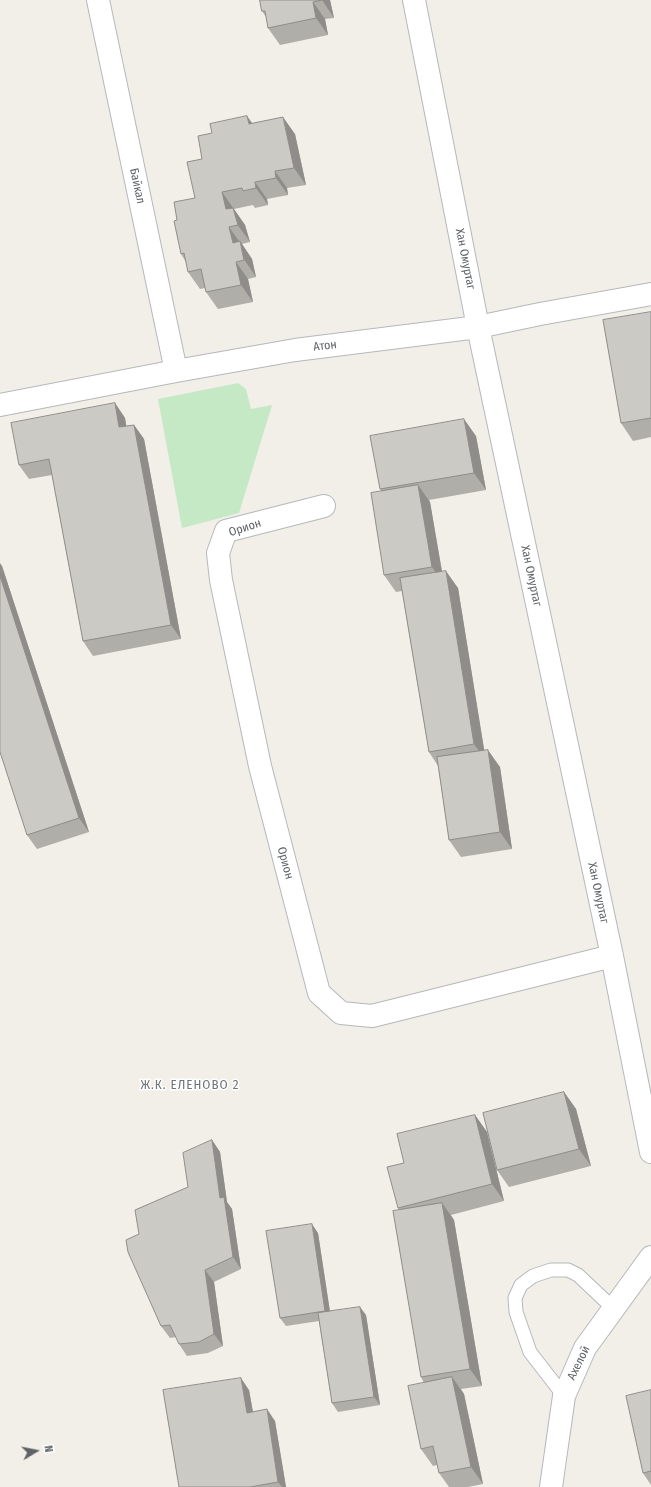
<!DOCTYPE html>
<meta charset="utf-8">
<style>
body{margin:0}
#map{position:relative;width:651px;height:1487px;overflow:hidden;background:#f1efe8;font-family:"Fira Sans Condensed",sans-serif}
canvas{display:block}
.north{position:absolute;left:16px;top:1431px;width:40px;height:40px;-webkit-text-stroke:3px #fff;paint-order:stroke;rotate:80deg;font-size:11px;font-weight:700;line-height:16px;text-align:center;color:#5f6368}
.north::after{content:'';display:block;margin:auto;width:14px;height:18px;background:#5f6368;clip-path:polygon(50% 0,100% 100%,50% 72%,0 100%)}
</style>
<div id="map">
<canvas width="651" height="1487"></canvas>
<div class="north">N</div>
</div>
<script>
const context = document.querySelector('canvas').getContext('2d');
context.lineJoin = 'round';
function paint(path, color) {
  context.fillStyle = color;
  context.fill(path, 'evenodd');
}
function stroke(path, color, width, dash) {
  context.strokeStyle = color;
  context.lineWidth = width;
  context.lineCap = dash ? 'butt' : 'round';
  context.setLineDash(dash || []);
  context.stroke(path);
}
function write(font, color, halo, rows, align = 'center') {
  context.font = font + ' "Fira Sans Condensed",sans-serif';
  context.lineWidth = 3;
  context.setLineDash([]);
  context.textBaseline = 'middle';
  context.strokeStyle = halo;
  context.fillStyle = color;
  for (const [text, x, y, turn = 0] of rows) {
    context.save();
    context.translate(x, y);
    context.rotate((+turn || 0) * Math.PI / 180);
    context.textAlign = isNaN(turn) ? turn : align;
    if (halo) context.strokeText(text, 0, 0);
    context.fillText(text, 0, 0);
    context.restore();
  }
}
const green = new Path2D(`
 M238 383 246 389 251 409 272 405 239 513 182 528 158 399Z`);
const service = new Path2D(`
 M564 1396 530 1352 516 1312 515 1298 521 1285 533 1276 551 1270H568L578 1275 613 1308`);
const minor = new Path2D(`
 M98 0 176 371
 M414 0 478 327 612 956 651 1152
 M0 405 176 371 295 350 478 327 540 314 651 294
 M324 506 226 531 218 553 221 580 260 766 319 993 341 1013 372 1016 612 956
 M551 1487 564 1396 585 1348 651 1257`);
const wall = new Path2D(`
 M260 0H330L334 18 325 19 328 35 280 45 268 28 266 17 262 11Z
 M247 116 252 123 295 134 306 185 287 188 288 195 267 199 268 205 255 208 253 205 234 209 245 225 250 242 242 244 252 259 256 277 248 279 253 302 218 309 206 292 205 288 200 289 188 272 186 262 181 254 177 220 195 198 202 159 212 133Z
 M651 312V437L633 441 621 423Z
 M115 403 125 418 126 426 134 425 144 439 181 639 93 656 83 641 52 475 29 479 19 465Z
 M476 436 486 490 429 500 430 502 442 571 458 588 484 750 500 767 512 849 461 857 449 840 438 766 429 752 402 591 396 592 384 575 381 491 380 489Z
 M2 566 89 832 37 849 27 835Z
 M564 1092 576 1109 591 1166 509 1187 497 1170Z
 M475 1115 487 1132 504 1201 451 1215 454 1220 482 1386 461 1389 464 1394 483 1484 468 1487H449L439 1473 437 1465 433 1466 421 1449 424 1383 421 1377 399 1210 398 1208 404 1163Z
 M212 1140 220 1152 227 1202 232 1209 241 1269 214 1282 223 1346 208 1353 187 1356 179 1344 176 1337 170 1338 161 1326 139 1234 188 1187Z
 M318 1233 330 1311 366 1315 380 1405 338 1412 332 1403 319 1321 286 1326 280 1318Z
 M249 1390 253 1412 275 1421 286 1487H179Z
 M651 1390V1485L643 1473Z`);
const shadedWall = new Path2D(`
 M322 0H330L334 18Z
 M313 2 325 19 328 35 316 18Z
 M247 116 259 133 249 124Z
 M283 117 295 134 306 185 294 168Z
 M275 171 287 188 288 195 276 178Z
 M255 182 267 199 268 205 256 188Z
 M222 192 245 225 250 242 226 209Z
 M229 227 241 244 240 241 252 259 256 277 233 243Z
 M236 262 248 279 253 302 241 285Z
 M115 403 125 418 129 442 119 427Z
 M464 419 476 436 486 490 474 473Z
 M134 425 144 439 181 639 171 625Z
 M418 485 430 502 444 584 432 567Z
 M0 563 2 566 89 832 79 818 0 576Z
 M446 571 458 588 486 761 474 744Z
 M488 750 500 767 512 849 500 832Z
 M564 1092 576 1109 591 1166 579 1149Z
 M475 1115 487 1132 504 1201 492 1184Z
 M212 1140 220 1152 227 1202 232 1209 241 1269 233 1257 220 1198Z
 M442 1203 454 1220 482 1386 470 1369Z
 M312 1224 318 1233 331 1319 325 1311Z
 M205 1270 214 1282 223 1346 214 1334Z
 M360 1307 366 1315 380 1405 374 1397Z
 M452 1377 464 1394 483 1484 471 1467Z
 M241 1378 249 1390 255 1424 247 1413Z
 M267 1409 275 1421 286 1487H282L278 1482Z`);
const building = new Path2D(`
 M260 0H322L313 2 316 18 268 28 265 11H262Z
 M247 116 249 124 283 117 294 168 275 171 276 178 255 182 256 188 243 191 242 188 222 192 226 209 233 208 238 225 229 227 233 243 240 241 244 260 236 262 241 285 206 292 201 269 188 272 184 253 181 254 174 221 177 220 174 202 195 198 187 162 202 159 198 136 212 133 210 124Z
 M651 312V418L621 423 603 320Z
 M115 403 119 427 134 425 171 625 83 641 49 459 19 465 11 423Z
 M464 419 474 473 380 489 370 436Z
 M418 485 432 567 384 575 371 493Z
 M446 571 474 744 429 752 400 578Z
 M0 576 79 818 27 835 0 752Z
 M488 750 500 832 449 840 437 757Z
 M564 1092 579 1149 497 1170 483 1113Z
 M475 1115 492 1184 398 1208 387 1167 404 1163 397 1134Z
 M212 1140 220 1198 224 1197 233 1257 205 1270 214 1334 199 1342 179 1344 170 1325 161 1326 128 1252 126 1240 139 1234 135 1210 188 1187 183 1153Z
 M442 1203 470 1369 421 1377 393 1211Z
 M312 1224 325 1311 280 1318 266 1231Z
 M360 1307 374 1397 332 1403 318 1313Z
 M452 1377 471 1467 439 1473 433 1446 421 1449 408 1386Z
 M241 1378 247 1413 267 1409 278 1482 250 1487H179L163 1390Z
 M651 1390V1471L643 1473 626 1396Z`);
const streetNames = [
 ["Байкал",137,186,78],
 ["Хан Омуртаг",465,259,79],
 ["Атон",325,346,-7],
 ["Орион",245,528,-18],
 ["Хан Омуртаг",531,576,78],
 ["Орион",285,863,75],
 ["Хан Омуртаг",598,893,78],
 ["Ахелой",579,1363,-64]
];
const neighbourhoodNames = [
 ["Ж.К. ЕЛЕНОВО 2",190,1085]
];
paint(green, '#c5e8c5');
stroke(service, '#b5b8bc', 15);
stroke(minor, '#b5b8bc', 24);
stroke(service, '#fff', 13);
stroke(minor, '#fff', 22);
paint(wall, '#afaea9');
paint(shadedWall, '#8f8d8a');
paint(building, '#cccac5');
stroke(building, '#8f8d8a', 1);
write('12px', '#5f6368', '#fff', streetNames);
context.letterSpacing = '1px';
write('13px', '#70757a', '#fff', neighbourhoodNames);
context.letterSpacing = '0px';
</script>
